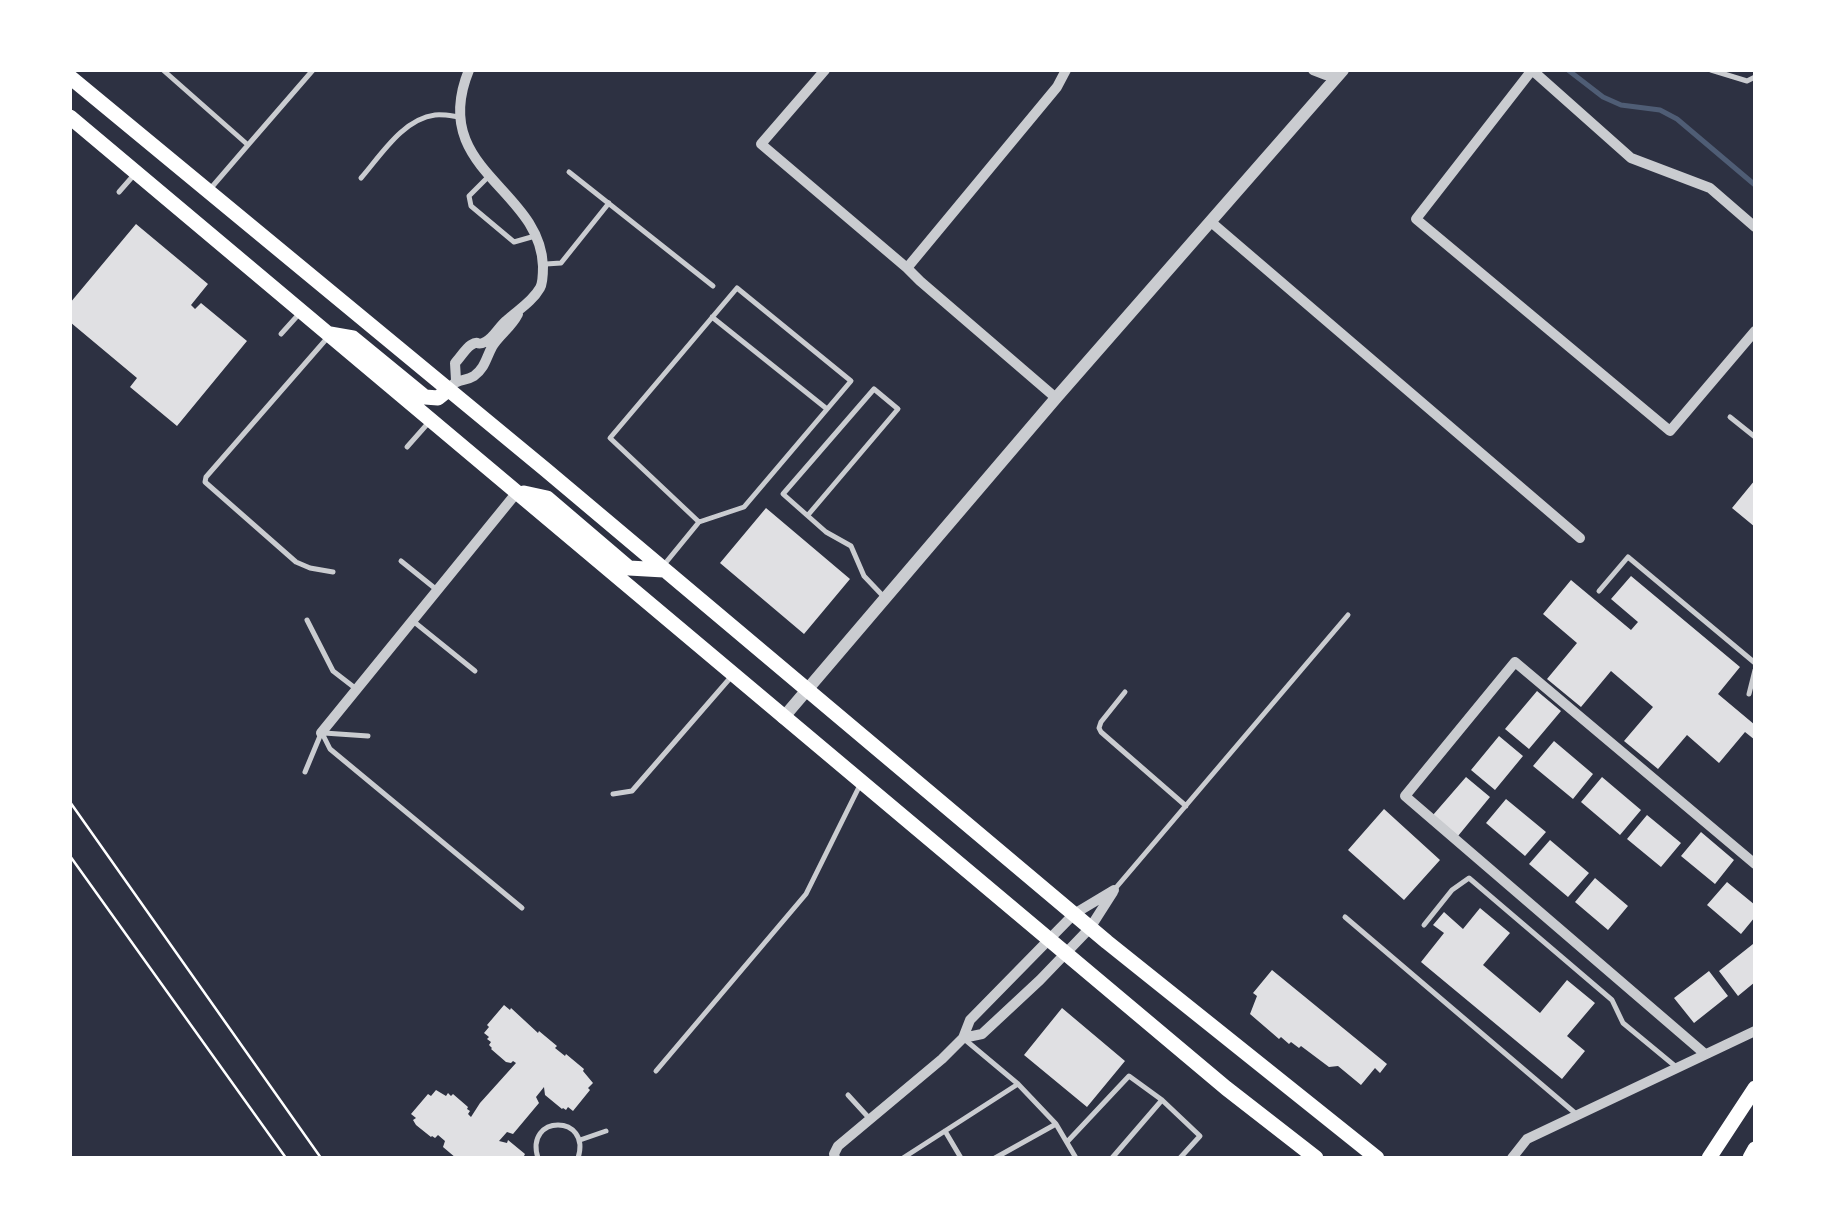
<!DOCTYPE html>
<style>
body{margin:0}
#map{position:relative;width:1825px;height:1228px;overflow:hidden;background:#2d3142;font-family:"Public Sans",sans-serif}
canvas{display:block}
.frame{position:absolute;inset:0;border:72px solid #fff;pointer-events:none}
</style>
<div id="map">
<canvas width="1825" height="1228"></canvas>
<div class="frame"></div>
</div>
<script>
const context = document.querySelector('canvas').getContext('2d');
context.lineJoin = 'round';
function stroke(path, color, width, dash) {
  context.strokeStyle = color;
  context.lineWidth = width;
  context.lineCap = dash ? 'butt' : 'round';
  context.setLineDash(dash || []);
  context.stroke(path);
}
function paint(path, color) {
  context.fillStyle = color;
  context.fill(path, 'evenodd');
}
const stream = new Path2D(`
 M1568 70 1603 97 1621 105 1660 110 1677 119 1755 185`);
const building = new Path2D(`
 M136 224 208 284 191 305 195 309 201 303 247 341 177 426 130 387 137 378 70 322V303Z
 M1755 480V527L1732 508Z
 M766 508 850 579 804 634 720 563Z
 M1631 576 1740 667 1718 694 1755 725V740L1745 732 1719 763 1687 735 1658 769 1624 741 1653 707 1611 671 1581 707 1547 679 1577 643 1543 614 1571 580 1631 630 1638 622 1611 599Z
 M1537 691 1561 711 1529 749 1505 729Z
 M1499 736 1523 756 1495 790 1471 770Z
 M1554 741 1593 774 1573 799 1533 766Z
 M1466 777 1490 797 1458 836 1433 815Z
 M1602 777 1641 810 1620 835 1581 802Z
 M1506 799 1546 832 1525 856 1486 823Z
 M1384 809 1440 860 1404 900 1348 850Z
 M1647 815 1681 843 1661 867 1627 839Z
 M1701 832 1734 860 1715 884 1681 856Z
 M1550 840 1589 873 1568 897 1529 864Z
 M1595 878 1628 906 1608 930 1575 902Z
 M1727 882 1755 905V917L1741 934 1707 905Z
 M1480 908 1510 933 1483 965 1540 1013 1567 980 1595 1003 1567 1036 1585 1051 1562 1079 1421 962 1444 933 1433 925 1444 912 1463 929Z
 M1753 944 1755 982 1738 996 1719 971Z
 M1272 970 1387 1064 1380 1073 1375 1068 1361 1085 1338 1066 1329 1067 1301 1046 1299 1048 1291 1042 1289 1044 1281 1037 1279 1039 1250 1014 1257 996 1253 993Z
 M1709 971 1728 996 1694 1023 1674 998Z
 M504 1005 510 1010 511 1008 538 1033 539 1031 557 1046 555 1048 565 1056 566 1054 584 1069 583 1071 593 1083 588 1088 590 1090 573 1111 568 1107 566 1110 563 1108 562 1109 545 1095 544 1087 536 1097 539 1103 513 1134 507 1132 499 1141 507 1143 508 1140 525 1154 523 1158H456L443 1147 445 1141 438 1135 435 1138 432 1136 431 1137 416 1125 413 1120 416 1118 411 1114 428 1094 431 1096 436 1090 446 1096 448 1093 451 1096 453 1094 468 1107 467 1109 470 1111 468 1114 471 1117 480 1103 516 1063 513 1061 511 1063 506 1062 491 1049 492 1048 489 1045 491 1042 487 1039 489 1037 484 1033 489 1027 487 1025Z
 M1062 1008 1125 1061 1087 1107 1024 1055Z`);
const path = new Path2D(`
 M70 802 321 1158
 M70 856 286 1158`);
const service = new Path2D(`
 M163 70 248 145 313 70
 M1711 70 1747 81 1755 77
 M569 172 713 286
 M489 176 469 196 471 206 514 242 535 236
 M361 178C381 155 403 119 435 115 443 114 452 116 460 117
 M211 188 248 145
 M119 192 133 176
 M546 264 561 263 609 203
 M712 317 827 409
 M281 334 299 314
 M329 336 206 477 205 482 296 562 310 568 333 572
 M1730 417 1755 437
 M407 447 430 421
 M808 515 898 409 874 389 783 494 826 532 851 546 864 576 883 596
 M401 561 437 590
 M663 566 699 522 610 438 737 288 851 381 744 507 699 522
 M1599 591 1628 557 1755 663
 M307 620 333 671 355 688
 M413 621 475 671
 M1125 692 1101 722 1099 728 1101 732 1186 806
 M1749 694 1755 670
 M322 733 330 749 522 908
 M324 733 368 736
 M305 772 320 736
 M613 794 632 791 731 677
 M1114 890 1348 615
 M1345 917 1575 1113
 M1424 925 1452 890 1469 878 1612 1000 1623 1023 1675 1066
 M963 1038 1018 1084 1056 1124 1076 1158
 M656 1071 806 894 860 785
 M848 1095 869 1118
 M945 1131 961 1158
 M580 1140 606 1131
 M1067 1142 1129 1076 1162 1100 1200 1136 1180 1158
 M538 1158C524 1114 592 1114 578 1158
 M903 1158 1018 1084
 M995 1158 1056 1124
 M1112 1158 1162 1100`);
const minor = new Path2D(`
 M825 70 761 144 907 268 920 281 1056 398
 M1313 70 1326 75H1338
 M1532 70 1416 219 1670 431 1755 331
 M1532 70 1631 158 1710 188 1755 227
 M1211 222 1580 538
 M907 268 1057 87 1066 70
 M456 380 455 363C460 358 465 349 471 345 480 339 475 347 485 342 494 338 499 326 507 320 518 310 532 302 540 288 543 283 543 273 543 266 540 187 428 170 469 70
 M452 385C459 379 466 381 474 376 485 368 486 358 492 347 499 335 511 328 518 314
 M321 733 518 491
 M963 1038 982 1034 1040 980 1090 928 1113 892
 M1705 1054 1405 796 1515 662 1755 864
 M835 1158 834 1154 838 1146 942 1059 963 1038 970 1020 1074 914 1114 890
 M1512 1158 1527 1139 1755 1031`);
const tertiary = new Path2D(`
 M783 718 1056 398 1343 70`);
const primary = new Path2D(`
 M70 77 546 470 1107 942 1377 1158
 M70 117 1226 1088 1316 1158
 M330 334 353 338 425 397 438 398 448 390
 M524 493 547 498 629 568 664 570
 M1709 1158 1755 1088
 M1750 1158 1755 1149`);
stroke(stream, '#4f5d75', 5);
paint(building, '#e0e0e3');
stroke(path, '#fff', 2.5);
stroke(service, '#caccd0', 5);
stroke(minor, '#caccd0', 10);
stroke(tertiary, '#caccd0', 12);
stroke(primary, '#fff', 15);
</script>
